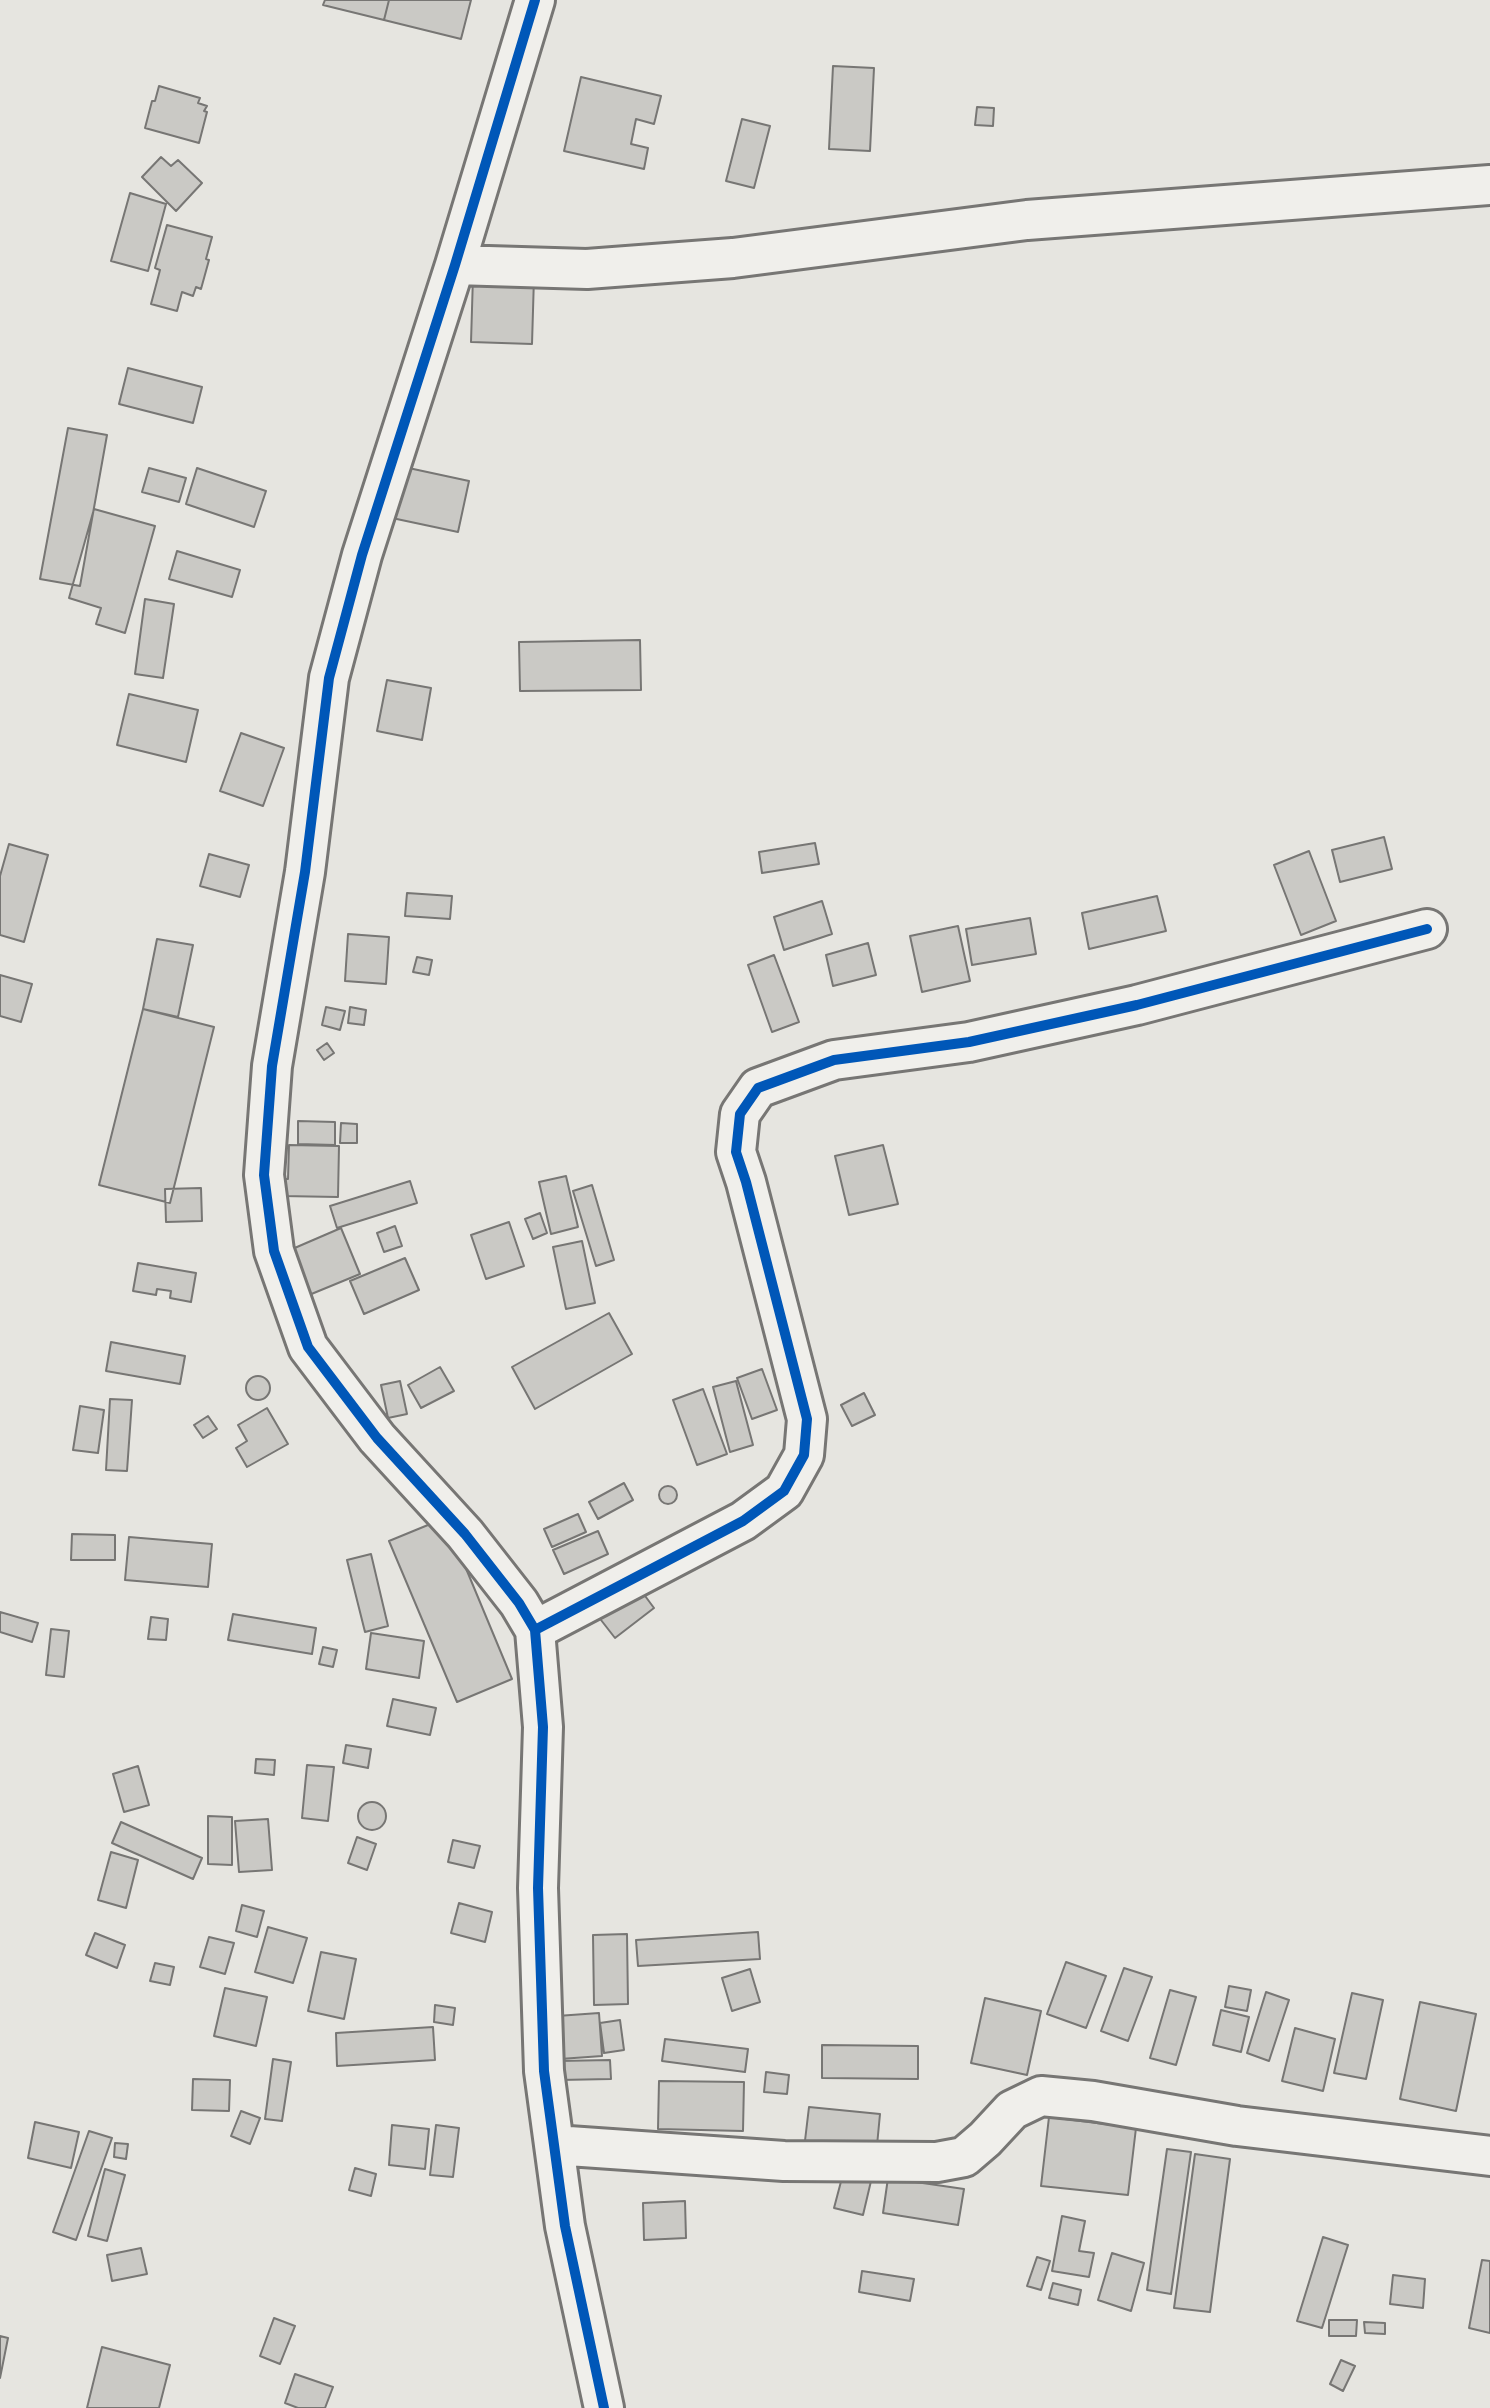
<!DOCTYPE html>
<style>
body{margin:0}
canvas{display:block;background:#e6e5e0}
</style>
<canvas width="1490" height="2408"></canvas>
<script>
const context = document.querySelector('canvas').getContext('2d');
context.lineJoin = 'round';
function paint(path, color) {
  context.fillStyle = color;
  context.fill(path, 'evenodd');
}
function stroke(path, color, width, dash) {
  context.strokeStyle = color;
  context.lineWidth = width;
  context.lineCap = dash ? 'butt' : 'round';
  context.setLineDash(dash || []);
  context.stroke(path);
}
const building = new Path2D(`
 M325 0H389L384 20 323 5Z
 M389 0H471L461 39 384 20Z
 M833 66 874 68 870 151 829 149Z
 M581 77 661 96 654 124 636 119 631 144 648 148 644 169 564 151Z
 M159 86 200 98 198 103 207 106 204 111 207 112 199 143 145 128 152 101H155Z
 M977 107 994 108 993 126 975 125Z
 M742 119 770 126 754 188 726 181Z
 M161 157 171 166 178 160 202 183 176 211 142 177Z
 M130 193 166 204 148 271 111 261Z
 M167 225 212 237 206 259 209 260 201 289 196 287 193 296 182 292 177 311 151 304 160 270 155 268Z
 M473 276 534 277 532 344 471 342Z
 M128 368 202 387 193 423 119 404Z
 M68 428 107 435 80 586 40 579Z
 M404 467 469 481 458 532 392 518Z
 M149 468 186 478 179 502 142 492Z
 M197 468 266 491 254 527 186 504Z
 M94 509 155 526 125 633 96 624 101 608 69 598Z
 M177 551 240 570 232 597 169 579Z
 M145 599 174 604 163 678 135 674Z
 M640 640 641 690 520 691 519 642Z
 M387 680 431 688 422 740 377 731Z
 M129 694 198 710 186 762 117 745Z
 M241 733 284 748 263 806 220 791Z
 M1384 837 1392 869 1340 882 1332 850Z
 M815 843 819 864 762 873 759 852Z
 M9 844 48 855 24 942 0 935V876Z
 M1309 851 1336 921 1301 935 1274 865Z
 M209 854 249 865 240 897 200 886Z
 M407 893 452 896 450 919 405 916Z
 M1157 896 1166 931 1089 949 1082 913Z
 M822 901 832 934 784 950 774 917Z
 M1030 918 1036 954 972 965 966 929Z
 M958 926 970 981 922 992 910 936Z
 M348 934 389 937 386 984 345 981Z
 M157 939 193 945 178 1017 143 1009Z
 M868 943 876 975 833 986 826 955Z
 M774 955 799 1022 772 1032 748 965Z
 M417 957 432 960 429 975 413 972Z
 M0 975 32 984 21 1022 0 1016Z
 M326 1007 345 1011 340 1030 322 1025Z
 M350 1007 366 1010 364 1025 348 1023Z
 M143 1009 214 1027 170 1203 99 1185Z
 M327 1043 334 1053 324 1060 317 1050Z
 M298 1121 335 1122V1145L298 1144Z
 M341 1123 357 1124V1143H340Z
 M289 1145 339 1146 338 1197 282 1196V1179H288Z
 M883 1145 898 1204 849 1215 835 1156Z
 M566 1176 578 1227 551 1234 539 1182Z
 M410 1181 417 1203 337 1228 330 1206Z
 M592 1185 614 1260 596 1266 573 1191Z
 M201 1188 202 1221 166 1222 165 1189Z
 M540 1213 547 1233 533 1239 525 1219Z
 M509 1222 524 1266 486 1279 471 1235Z
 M395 1226 402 1246 384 1252 377 1233Z
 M341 1228 360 1274 309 1295 290 1250Z
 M582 1241 595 1303 566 1309 553 1247Z
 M405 1258 419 1290 364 1314 350 1281Z
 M138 1263 196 1273 191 1302 170 1298 171 1291 157 1289 156 1295 133 1291Z
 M609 1313 632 1354 535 1409 512 1367Z
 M111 1342 185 1356 180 1384 106 1371Z
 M440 1367 454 1391 421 1408 408 1385Z
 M762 1369 777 1410 752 1419 737 1378Z
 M246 1388a12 12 0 1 1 24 0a12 12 0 1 1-24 0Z
 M400 1381 407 1414 388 1418 381 1385Z
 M736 1381 753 1445 730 1452 713 1387Z
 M703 1389 727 1454 697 1465 673 1400Z
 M864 1393 875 1415 852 1426 841 1405Z
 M110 1399 132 1400 127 1471 106 1470Z
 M80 1406 104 1410 98 1453 73 1450Z
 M267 1408 288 1444 247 1467 236 1448 247 1441 238 1425Z
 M208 1416 217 1429 203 1438 194 1425Z
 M624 1483 633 1500 598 1519 589 1502Z
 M659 1495a9 9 0 1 1 18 0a9 9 0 1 1-18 0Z
 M578 1514 586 1532 552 1547 544 1529Z
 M445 1518 512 1679 457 1702 389 1541Z
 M598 1531 608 1554 564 1574 553 1550Z
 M72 1534 115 1535V1560H71Z
 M129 1537 212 1544 208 1587 125 1580Z
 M371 1554 388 1626 365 1632 347 1560Z
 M634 1581 654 1608 615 1638 594 1611Z
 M0 1612 38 1623 32 1642 0 1632Z
 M233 1614 316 1628 312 1654 228 1640Z
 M151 1617 168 1619 166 1640 148 1639Z
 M51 1629 69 1631 64 1677 46 1675Z
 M371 1633 424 1641 419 1678 366 1669Z
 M323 1647 337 1650 333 1667 319 1664Z
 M393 1699 436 1708 430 1735 387 1726Z
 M346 1745 371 1749 368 1768 343 1763Z
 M256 1759 275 1760 274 1775 255 1773Z
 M307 1765 334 1767 328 1821 302 1818Z
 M138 1766 149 1805 124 1812 113 1774Z
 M358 1816a14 14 0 1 1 28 0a14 14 0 1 1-28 0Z
 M208 1816 232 1817V1865L208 1864Z
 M268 1819 272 1870 239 1872 235 1821Z
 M121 1822 202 1858 193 1879 112 1843Z
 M357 1837 376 1844 367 1870 348 1863Z
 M453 1840 480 1846 474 1868 448 1862Z
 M111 1852 138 1860 126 1908 98 1900Z
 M459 1903 492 1912 485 1942 451 1933Z
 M242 1905 264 1911 257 1937 236 1931Z
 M268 1927 307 1938 293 1983 255 1972Z
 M758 1932 760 1959 638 1966 636 1940Z
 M95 1933 125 1945 117 1968 86 1955Z
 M627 1934 628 2004 594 2005 593 1935Z
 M209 1937 234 1943 225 1974 200 1967Z
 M321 1952 356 1959 344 2019 308 2011Z
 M1066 1962 1106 1976 1086 2028 1047 2014Z
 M155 1963 174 1967 170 1985 150 1981Z
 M1124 1968 1152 1977 1128 2041 1101 2031Z
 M750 1969 760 2002 732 2011 722 1978Z
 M1229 1986 1251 1990 1247 2011 1225 2007Z
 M225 1988 267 1997 256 2046 214 2036Z
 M1170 1990 1196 1997 1176 2065 1150 2058Z
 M1266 1992 1289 2000 1269 2061 1247 2053Z
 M1352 1993 1383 2000 1366 2079 1334 2073Z
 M985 1998 1041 2011 1027 2075 971 2063Z
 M1420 2002 1476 2014 1456 2111 1400 2099Z
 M435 2005 455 2008 453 2025 434 2022Z
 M1221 2010 1249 2017 1241 2052 1213 2045Z
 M599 2013 602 2056 560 2059 557 2016Z
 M620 2020 624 2050 604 2053 600 2023Z
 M433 2027 435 2060 337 2066 336 2033Z
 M1295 2028 1335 2039 1323 2091 1282 2081Z
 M665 2039 748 2049 745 2072 662 2061Z
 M822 2045 918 2046V2079L822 2078Z
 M273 2059 291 2062 282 2121 265 2119Z
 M610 2060 611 2079 559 2080V2061Z
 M766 2072 789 2075 787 2094 764 2092Z
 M193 2079 230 2080 229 2111 192 2110Z
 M659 2081 744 2082 743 2131 658 2129Z
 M809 2107 880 2114 876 2156 804 2149Z
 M241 2111 260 2118 250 2144 231 2136Z
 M1049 2117 1136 2128 1128 2195 1041 2186Z
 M35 2122 79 2132 71 2168 28 2158Z
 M392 2125 429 2129 425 2169 389 2165Z
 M436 2125 459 2128 453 2177 430 2175Z
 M89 2131 112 2138 76 2240 53 2232Z
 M115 2143 128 2144 126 2159 114 2157Z
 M1167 2149 1191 2152 1171 2294 1147 2290Z
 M1195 2154 1230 2159 1210 2312 1174 2308Z
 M355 2168 376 2174 371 2196 349 2190Z
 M105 2169 125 2175 107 2241 88 2236Z
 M843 2174 871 2181 863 2215 834 2208Z
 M888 2178 964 2189 958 2225 883 2213Z
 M685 2201 686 2238 644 2240 643 2203Z
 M1062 2216 1085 2221 1079 2251 1094 2253 1089 2277 1052 2271Z
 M1323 2237 1348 2245 1322 2328 1297 2321Z
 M141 2248 147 2274 112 2281 107 2255Z
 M1112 2253 1144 2263 1131 2311 1098 2300Z
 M1037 2257 1050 2261 1041 2290 1027 2286Z
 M1482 2260 1490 2261V2333L1469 2328Z
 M862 2271 914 2279 910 2301 859 2292Z
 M1393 2275 1425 2279 1423 2308 1390 2304Z
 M1053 2283 1081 2290 1078 2305 1049 2298Z
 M274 2318 295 2326 280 2364 260 2356Z
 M1329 2320H1357L1356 2336H1329Z
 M1364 2322 1385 2323V2334L1365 2333Z
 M0 2336 8 2338 0 2378Z
 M102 2347 170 2365 159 2408H87Z
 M1341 2360 1355 2366 1343 2391 1330 2384Z
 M295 2374 333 2387 325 2408H298L285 2403Z`);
const street = new Path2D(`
 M535 0 455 265 362 555 329 678 305 872 272 1066 264 1175 274 1251 308 1347 377 1438 465 1534 519 1603 535 1630 543 1727 538 1888 544 2071 565 2226 604 2408
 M455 265 587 269 733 258 1027 220 1490 185
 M535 1630 743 1521 784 1491 804 1455 807 1419 746 1182 736 1152 740 1114 758 1088 834 1060 969 1042 1137 1005 1427 929
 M554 2145 784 2161 937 2162 964 2157 985 2139 1012 2110 1041 2096 1093 2101 1237 2126 1490 2156`);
const cycleway = new Path2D(`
 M535 0 455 265 362 555 329 678 305 872 272 1066 264 1175 274 1251 308 1347 377 1438 465 1534 519 1603 535 1630 543 1727 538 1888 544 2071 565 2226 604 2408
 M535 1630 743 1521 784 1491 804 1455 807 1419 746 1182 736 1152 740 1114 758 1088 834 1060 969 1042 1137 1005 1427 929`);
paint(building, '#cac9c5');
stroke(building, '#777674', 2);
stroke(street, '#777674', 44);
stroke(street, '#f0efeb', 38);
stroke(cycleway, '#0057b8', 10);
</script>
